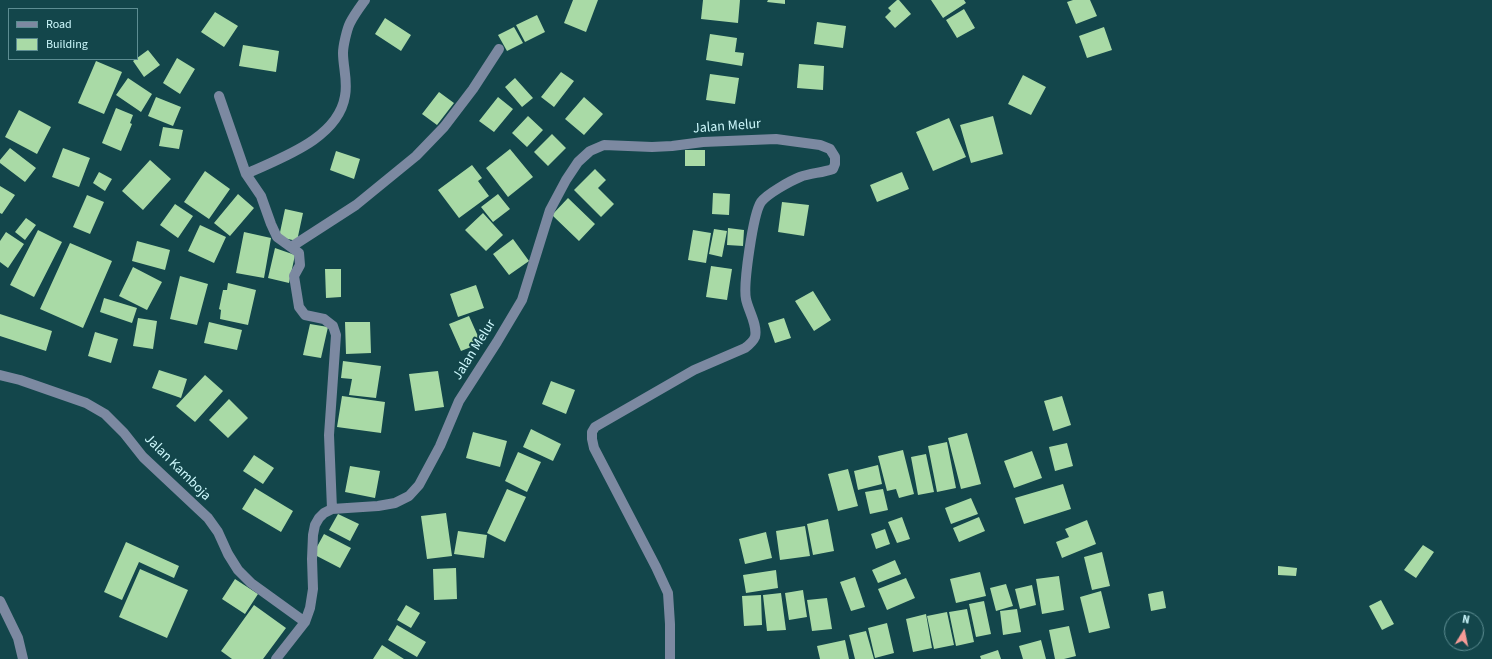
<!DOCTYPE html>
<style>
body{margin:0}
#map{position:relative;width:1492px;height:659px;overflow:hidden;background:#13464b;font-family:"Source Sans 3",sans-serif}
canvas{display:block}
.legend{position:absolute;left:8px;top:8px;width:130px;height:52px;box-sizing:border-box;background:#13464b;border:1px solid #5d8d92;margin:0;padding:5px 7px;list-style:none;font-size:12px;color:#cdf8fc}
.legend li{display:flex;align-items:center;gap:8px;height:20px}
.legend b{width:20px;border:1px solid #5d8d92}
.north{position:absolute;left:1444px;top:611px;width:40px;height:40px;box-sizing:border-box;background:#13464b;border:1px solid #5d8d92;border-radius:50%;rotate:10deg;font-size:11px;font-weight:700;line-height:16px;text-align:center;color:#cdf8fc}
.north::after{content:'';display:block;margin:auto;width:14px;height:18px;background:#f59b97;clip-path:polygon(50% 0,100% 100%,50% 72%,0 100%)}
</style>
<div id="map">
<canvas width="1492" height="659"></canvas>
<ul class="legend">
<li><b style="height:5px;background:#7c89a1"></b>Road</li>
<li><b style="height:11px;background:#a9daa6"></b>Building</li>
</ul>
<div class="north">N</div>
</div>
<script>
const context = document.querySelector('canvas').getContext('2d');
context.lineJoin = 'round';
function paint(path, color) {
  context.fillStyle = color;
  context.fill(path, 'evenodd');
}
function stroke(path, color, width, dash) {
  context.strokeStyle = color;
  context.lineWidth = width;
  context.lineCap = dash ? 'butt' : 'round';
  context.setLineDash(dash || []);
  context.stroke(path);
}
function write(font, color, halo, rows, align = 'center') {
  context.font = font + ' "Source Sans 3",sans-serif';
  context.lineWidth = 4;
  context.setLineDash([]);
  context.textBaseline = 'middle';
  context.strokeStyle = halo;
  context.fillStyle = color;
  for (const [text, x, y, turn = 0] of rows) {
    context.save();
    context.translate(x, y);
    context.rotate((+turn || 0) * Math.PI / 180);
    context.textAlign = isNaN(turn) ? turn : align;
    if (halo) context.strokeText(text, 0, 0);
    context.fillText(text, 0, 0);
    context.restore();
  }
}
const building = new Path2D(`
 M573 0H598L586 32 564 23Z
 M703 0H740L738 23 701 19Z
 M768 0H785V4L767 2Z
 M897 0H899L911 14 895 28 885 17 891 11 888 8Z
 M931 0H964L966 3 943 18Z
 M1073 0H1090L1097 16 1076 24 1067 2Z
 M964 9 975 28 957 38 946 20Z
 M215 12 238 26 224 47 201 32Z
 M537 15 545 32 525 42 516 25Z
 M385 18 411 35 401 51 375 34Z
 M817 22 846 26 843 48 814 44Z
 M514 27 523 43 507 51 498 35Z
 M1104 27 1112 50 1087 58 1079 36Z
 M710 34 737 38 735 52 744 53 742 66 706 60Z
 M243 45 279 51 276 72 239 66Z
 M148 50 160 65 144 77 133 61Z
 M177 58 195 69 180 94 163 83Z
 M96 61 122 72 104 114 78 103Z
 M799 64 824 66 823 90 797 88Z
 M561 72 574 81 554 107 541 97Z
 M710 74 739 78 735 104 706 100Z
 M1023 75 1046 87 1031 115 1008 104Z
 M128 78 152 94 141 112 116 95Z
 M515 78 533 98 522 107 505 87Z
 M439 92 454 103 437 125 422 114Z
 M156 97 181 107 173 126 148 116Z
 M498 97 513 109 494 132 479 121Z
 M584 97 603 114 584 135 565 119Z
 M116 108 133 115 130 123 132 124 121 151 102 143Z
 M19 110 51 127 37 154 5 137Z
 M528 116 543 130 527 147 512 133Z
 M993 116 1003 154 971 163 960 125Z
 M949 118 966 157 933 171 916 132Z
 M163 127 183 130 179 149 159 146Z
 M552 134 566 148 548 166 534 152Z
 M10 148 36 168 25 182 0 163V160Z
 M63 148 90 158 79 187 52 177Z
 M510 149 533 177 508 197 486 168Z
 M685 150H705V166H685Z
 M336 151 360 159 354 179 330 170Z
 M150 160 171 179 143 210 122 191Z
 M472 165 482 178 478 181 489 196 459 218 438 190Z
 M595 169 606 180 598 188 614 204 601 217 574 190Z
 M205 171 230 189 209 219 184 202Z
 M99 172 112 179 105 191 93 183Z
 M902 172 909 189 877 202 870 185Z
 M0 186 15 195 2 214 0 213Z
 M713 193 730 194 729 215 712 214Z
 M238 194 254 208 230 236 214 223Z
 M498 194 510 209 493 222 481 207Z
 M87 195 104 202 90 234 73 227Z
 M568 198 595 224 579 241 552 215Z
 M782 202 809 205 804 236 778 232Z
 M175 204 193 216 178 238 160 225Z
 M285 209 303 213 297 241 279 237Z
 M483 213 503 235 486 251 465 230Z
 M26 218 36 225 25 240 15 232Z
 M200 225 226 237 214 263 188 251Z
 M728 228 744 230 743 246 727 245Z
 M714 229 727 231 722 257 709 254Z
 M38 230 62 242 34 297 10 285Z
 M693 230 711 233 706 263 688 260Z
 M6 232 24 244 8 268 0 262V241Z
 M244 232 271 238 264 278 236 273Z
 M513 239 529 261 509 275 493 254Z
 M137 241 170 250 165 270 132 261Z
 M70 243 112 261 83 328 40 309Z
 M275 248 295 255 289 283 268 278Z
 M711 266 732 269 727 300 706 297Z
 M133 267 162 282 147 310 119 296Z
 M325 269H341V297L326 298Z
 M180 276 208 284 197 325 170 319Z
 M228 283 256 290 248 325 220 319 221 310 219 309 223 290H227Z
 M476 285 484 308 458 317 450 294Z
 M813 291 831 320 814 331 795 301Z
 M104 298 137 308 132 323 100 312Z
 M0 314 52 331 46 351 0 336Z
 M469 316 481 343 461 351 449 324Z
 M138 318 157 321 153 349 133 346Z
 M784 318 791 338 775 343 768 323Z
 M209 322 242 330 237 350 204 343Z
 M345 322H370L371 353 346 354Z
 M310 324 328 327 321 358 303 355Z
 M95 332 118 339 111 363 88 356Z
 M343 361 381 366 376 398 349 395 352 379 341 378Z
 M159 370 187 379 181 398 152 388Z
 M438 371 444 407 415 411 409 374Z
 M205 375 223 391 195 422 176 406Z
 M551 381 575 390 566 414 542 404Z
 M342 396 385 402 381 433 337 427Z
 M1062 396 1071 425 1053 431 1044 401Z
 M229 399 248 418 228 438 209 420Z
 M531 429 561 444 553 461 523 447Z
 M473 432 507 441 500 467 466 458Z
 M967 433 981 484 961 489 948 438Z
 M947 442 956 488 937 492 928 446Z
 M1067 443 1073 466 1055 471 1049 447Z
 M903 450 914 494 899 498 896 489 887 491 878 456Z
 M1032 451 1042 478 1014 488 1004 461Z
 M518 452 541 462 527 492 505 481Z
 M926 454 934 492 918 495 911 457Z
 M254 455 274 468 263 484 243 471Z
 M878 465 882 484 858 490 854 471Z
 M350 466 380 471 375 498 345 492Z
 M848 469 858 506 838 511 828 474Z
 M1063 484 1071 509 1024 524 1015 498Z
 M255 488 293 511 281 532 242 509Z
 M507 489 526 497 505 542 487 533Z
 M883 489 888 510 870 514 865 492Z
 M971 498 978 514 951 524 945 508Z
 M446 513 452 556 427 559 421 516Z
 M338 514 359 524 350 541 329 530Z
 M902 517 910 539 897 543 888 522Z
 M979 517 985 531 959 542 953 528Z
 M828 519 834 551 813 555 807 524Z
 M1087 520 1096 544 1062 558 1056 542 1069 537 1065 529Z
 M805 526 810 556 780 560 776 531Z
 M885 529 890 544 876 549 871 534Z
 M458 531 487 535 484 558 454 554Z
 M766 532 772 558 745 564 739 539Z
 M324 534 351 548 340 568 313 554Z
 M126 542 179 566 174 578 139 562 122 600 104 592Z
 M1423 545 1434 552 1416 578 1404 570Z
 M1102 552 1110 586 1092 590 1084 557Z
 M895 560 901 574 878 583 872 570Z
 M1278 566 1297 568 1296 576 1278 575Z
 M456 568 457 599 434 600 433 569Z
 M140 569 188 590 167 638 119 617Z
 M776 570 778 588 746 593 743 575Z
 M980 572 986 596 956 603 950 579Z
 M1059 576 1064 610 1042 614 1036 579Z
 M855 577 865 607 851 611 840 582Z
 M906 578 915 598 887 610 878 589Z
 M235 579 258 594 245 614 222 599Z
 M1006 584 1013 606 996 611 990 588Z
 M1032 585 1036 605 1020 609 1015 589Z
 M803 590 807 617 789 620 785 593Z
 M1101 591 1110 628 1089 633 1080 597Z
 M1163 591 1166 608 1151 611 1148 594Z
 M781 593 786 630 767 631 763 595Z
 M761 595 762 625 744 626 742 596Z
 M827 598 832 629 812 631 807 600Z
 M1381 600 1394 624 1382 630 1369 606Z
 M984 601 991 634 976 637 969 604Z
 M254 605 286 628 263 659H232L221 651Z
 M406 605 420 613 411 628 397 620Z
 M967 609 974 642 956 646 949 612Z
 M1017 609 1021 632 1003 635 1000 611Z
 M947 612 954 645 934 649 927 616Z
 M926 614 932 648 913 652 906 619Z
 M887 623 894 653 875 658 868 628Z
 M397 625 426 642 417 657 388 640Z
 M1069 626 1076 656 1064 659H1055L1049 630Z
 M866 631 874 659H855L849 635Z
 M845 640 849 659H820L817 646Z
 M1041 640 1046 659H1023L1019 646Z
 M382 645 404 659H373Z
 M998 650 1001 659H981L980 656Z`);
const minor = new Path2D(`
 M219 96 246 174 261 196 271 224 277 237 299 253 300 265 294 276 299 307 305 315 324 319 333 326 336 335 329 435 332 509
 M246 174C280 158 338 139 345 96 348 81 343 67 343 53 343 46 347 29 350 23 354 15 360 7 365 0
 M291 247 356 205 416 156 444 127 473 89 499 49
 M0 375 20 380 86 403 105 414 124 433 143 457 208 518 218 532 228 554 238 570 251 583 305 622
 M0 601 18 638 23 659
 M276 659 305 622 310 608 313 589 312 559 313 535 315 525 319 518 324 513 332 509 378 506 395 503 409 496 419 485 440 446 459 401 497 342 522 300 550 210 566 180 578 162 590 151 604 145 652 147 672 146 703 142 776 139 820 145 830 149 835 157V164L833 169C822 173 810 173 800 177 790 181 767 194 761 202 753 214 743 285 746 299 748 310 758 325 755 337 753 342 749 345 745 348L694 370 595 427 592 432V439L594 448 656 567 668 593 670 624V659`);
const streetNames = [
 ["Jalan Melur",727,127,-4],
 ["Jalan Melur",475,350,-58],
 ["Jalan Kamboja",177,468,45]
];
paint(building, '#a9daa6');
stroke(minor, '#7c89a1', 10);
write('14px', '#cdf8fc', '#13464b', streetNames);
</script>
